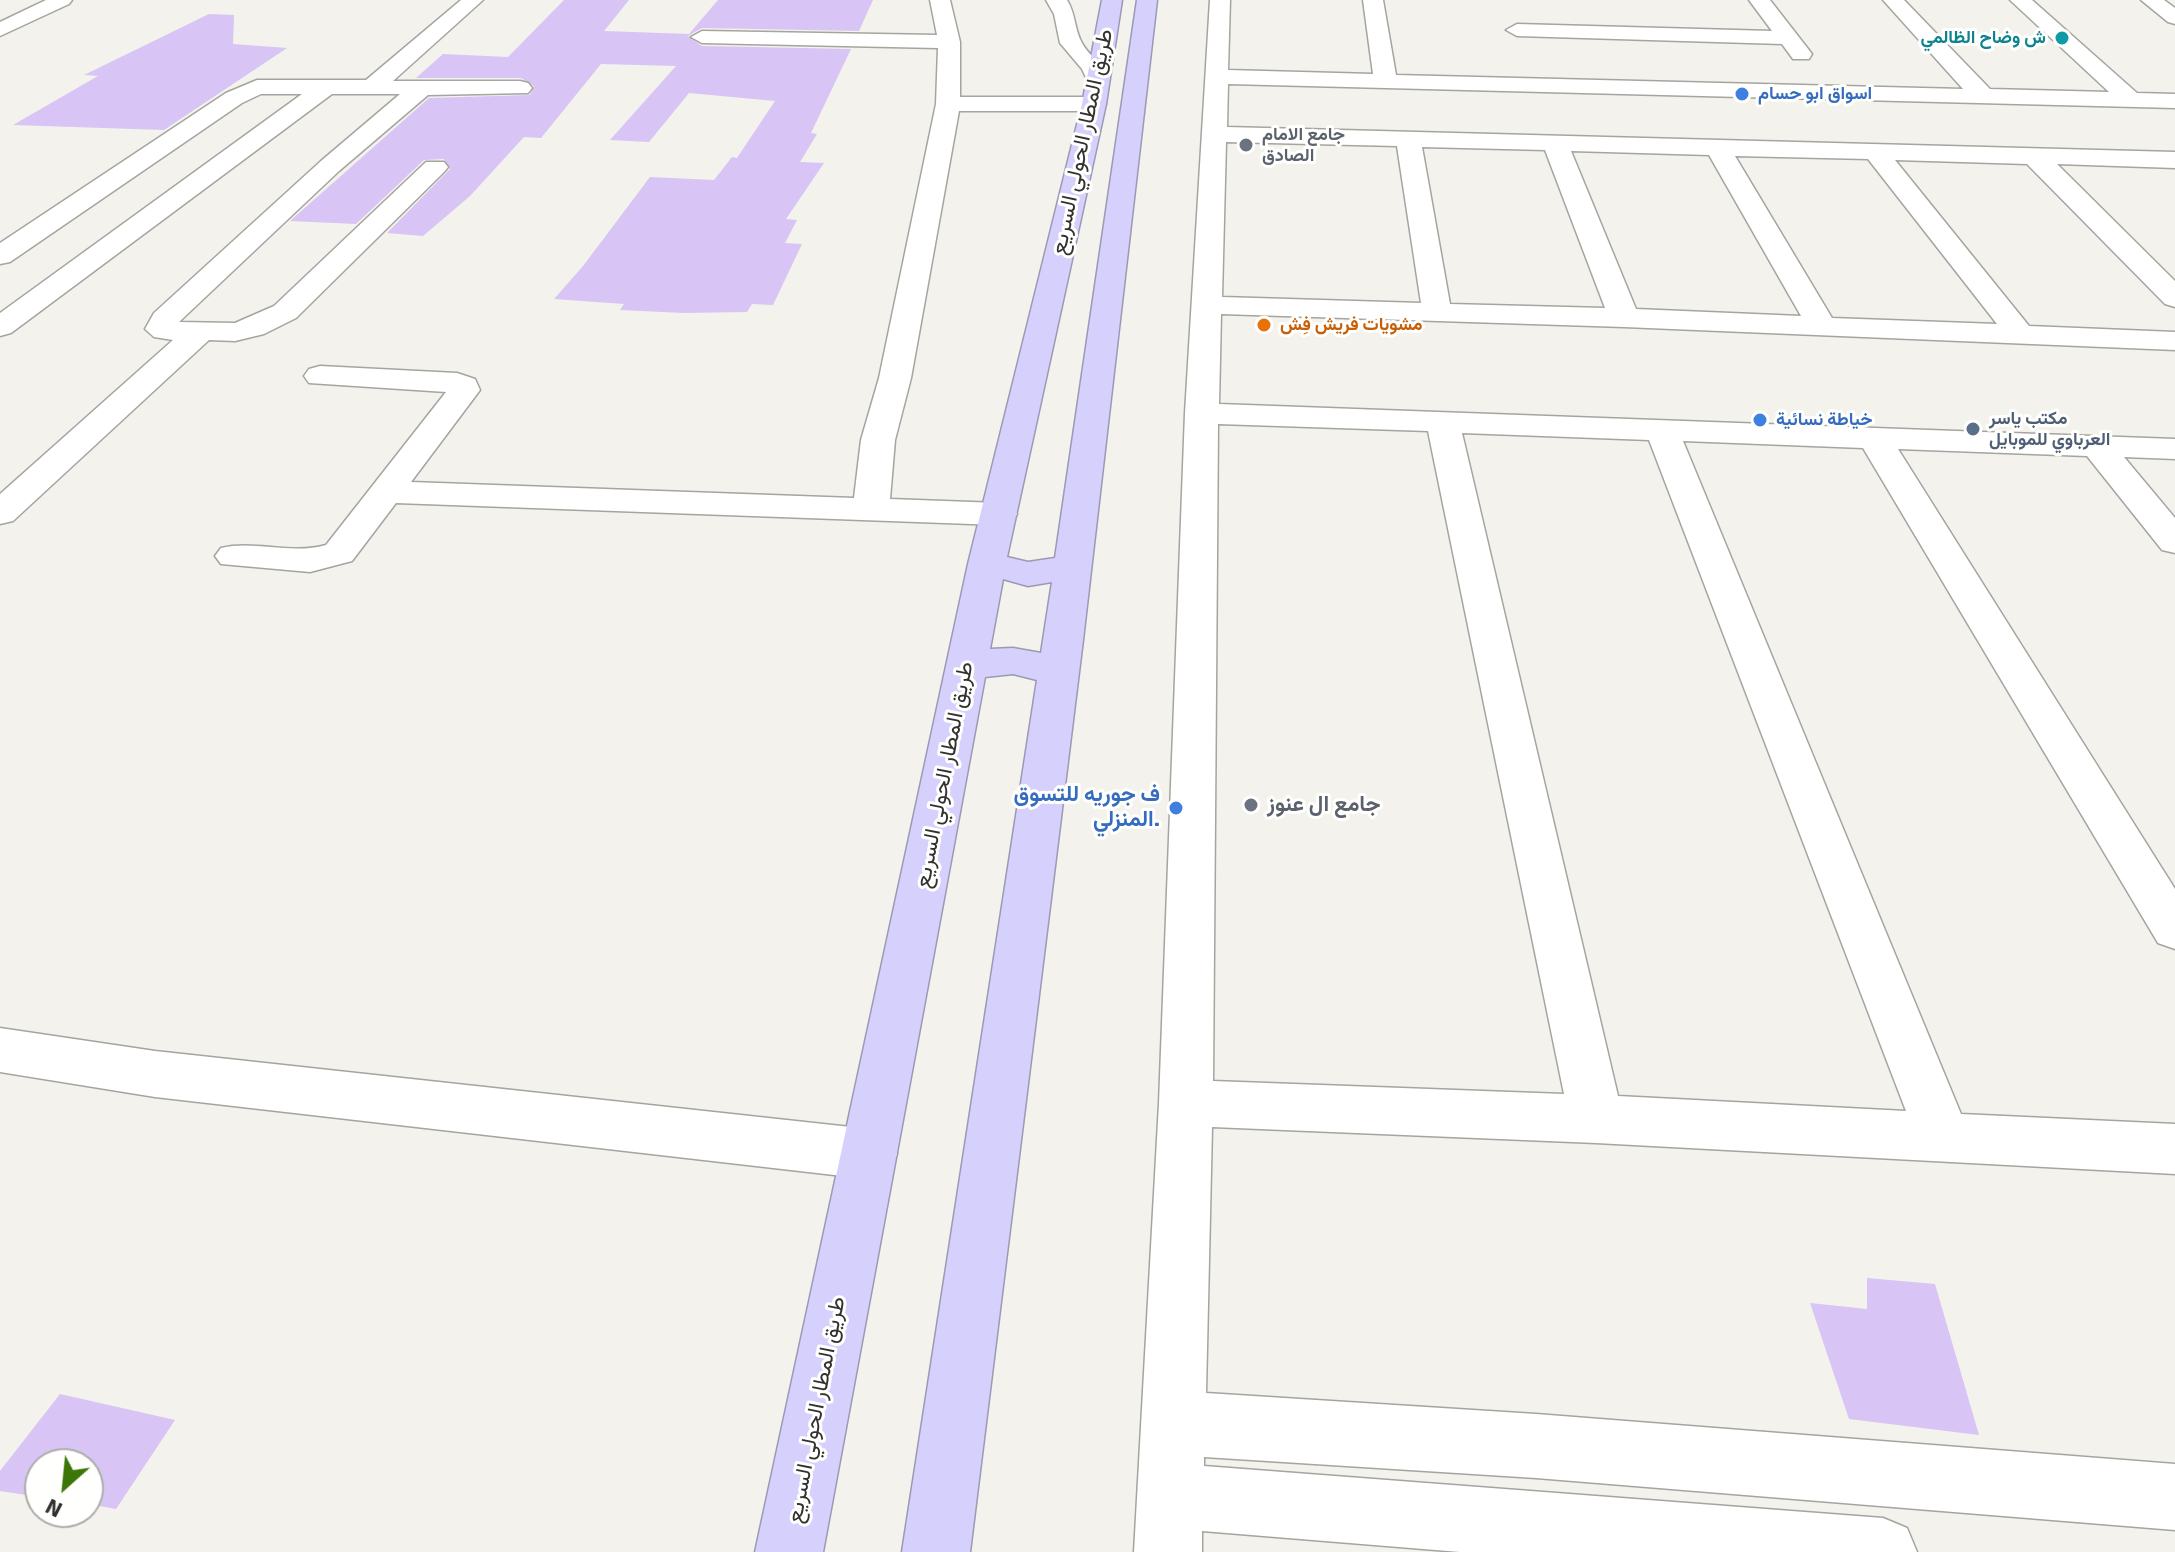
<!DOCTYPE html>
<meta charset="utf-8">
<style>
body{margin:0}
#map{position:relative;width:2175px;height:1552px;overflow:hidden;background:#f3f2ec;font-family:Signika,sans-serif}
canvas{display:block}
.north{position:absolute;left:24px;top:1448px;width:80px;height:80px;box-sizing:border-box;background:#fffffe;border:2px solid #adadab;border-radius:50%;rotate:207deg;font-size:22px;font-weight:700;line-height:32px;text-align:center;color:#32312f}
.north::after{content:'';display:block;margin:auto;width:28px;height:36px;background:#3d7608;clip-path:polygon(50% 0,100% 100%,50% 72%,0 100%)}
</style>
<div id="map">
<canvas width="2175" height="1552"></canvas>
<div class="north">N</div>
</div>
<script>
const context = document.querySelector('canvas').getContext('2d');
context.lineJoin = 'round';
function paint(path, color) {
  context.fillStyle = color;
  context.fill(path, 'evenodd');
}
function stroke(path, color, width, dash) {
  context.strokeStyle = color;
  context.lineWidth = width;
  context.lineCap = dash ? 'butt' : 'round';
  context.setLineDash(dash || []);
  context.stroke(path);
}
function write(font, color, halo, rows, align = 'center') {
  context.font = font + ' Signika,Vazirmatn,sans-serif';
  context.lineWidth = 6;
  context.setLineDash([]);
  context.textBaseline = 'middle';
  context.strokeStyle = halo;
  context.fillStyle = color;
  for (const [text, x, y, turn = 0] of rows) {
    context.save();
    context.translate(x, y);
    context.rotate((+turn || 0) * Math.PI / 180);
    context.textAlign = isNaN(turn) ? turn : align;
    if (halo) context.strokeText(text, 0, 0);
    context.fillText(text, 0, 0);
    context.restore();
  }
}
const building = new Path2D(`
 M564 0H629L604 31 689 34 718 0H873L859 31 702 28 688 36 702 46 851 49 811 133 817 134 800 162 824 163 786 219 797 220 785 243 802 244 773 305 752 304 747 312 684 313 620 310 624 304 554 299 583 266 650 177 714 180 732 157 737 158 775 101 689 93 649 142 610 140 676 66 601 64 541 138 524 137 470 196 423 236 387 233 450 169 444 159 424 160 356 224 290 221 429 98 530 95 534 86 521 78H416L443 54 508 57Z
 M209 14 234 15 233 44 287 48 164 130 13 125 98 76 84 75Z
 M1867 1278 1935 1284 1979 1435 1849 1419 1810 1303 1867 1309Z
 M60 1394 175 1420 116 1509 88 1504V1464H40V1497L0 1491V1471Z`);
const minor = new Path2D(`
 M46 0H72L69 4 0 36V22Z
 M461 0H483L393 81H520L528 83 532 88 528 93 428 95 339 171 179 322 235 323 274 306 426 162H444L448 167 444 172 296 318 264 334 235 341 209 340 13 521 0 524V494L173 340 154 337 145 329 154 313 321 161 400 94H332L11 333 0 336V313L302 94H261L242 103 10 262 0 264V243L226 93 257 80H366Z
 M930 0H950L960 42V97H1094L1102 99 1106 104 1102 109 1094 111H959L911 378 895 440 890 499 999 503 1012 506 1017 514 1012 522 999 525 396 503 352 561 310 572 221 564 215 556 221 548C255 540 291 555 326 545L446 392 309 383 304 376 309 369 320 366 457 373 475 379 480 390 411 482 854 498 861 440 879 378 936 104 938 48 702 43 691 37 702 31 937 35Z
 M1046 0H1067C1076 14 1074 29 1082 43 1089 57 1104 62 1108 79L1105 84H1089L1082 69 1060 43 1054 14Z
 M1210 0H1230L1228 70 1373 74 1363 0H1383L1396 75 1963 89 1883 0H1904L1990 89 2109 92 2010 0H2032L2137 93 2175 94V108L1228 84 1227 127 2175 152V168L2057 164 2175 281V307L2165 304 2027 164 1895 160 2029 326 2175 332V350L1624 327 1221 314 1219 404 2175 439V459L2124 457 2175 518V553L2162 550 2087 456 1898 449 2175 889V949L2158 943 1863 448 1683 441 1961 1114 2175 1124V1174L1596 1143 1212 1127 1206 1393 1536 1414 2175 1464V1530L1536 1478 1204 1457V1466L1883 1518 1907 1528 1917 1552H1460L1202 1531V1552H1134L1159 1103 1185 413ZM1226 142 1397 146 1421 303 1222 297ZM1422 147 1545 150 1605 308 1450 304ZM1571 151 1709 155 1801 316 1636 309ZM1735 156 1868 159 1997 324 1832 318ZM1218 424 1428 431 1564 1094 1213 1081ZM1462 433 1649 440 1906 1111 1618 1096Z
 M1749 0H1770L1812 54 1809 59H1793L1782 44 1517 36 1506 30 1517 24 1772 31Z
 M2141 0H2164L2175 8V24L2168 22Z
 M0 1028 155 1051 869 1129 889 1137 897 1154 889 1171 869 1179 155 1097 0 1072Z`);
const highway = new Path2D(`
 M1102 0H1122L1106 104 1007 557 1028 562 1055 558 1137 0H1157L1083 640 970 1552H902L1037 680 1013 674 985 677 823 1552H755L968 564 1082 104ZM1003 579 1028 586 1052 582 1041 653 1013 648 990 649Z`);
const markers = [
 [2062,38,8,"#0f9aa8"],
 [1742,94,8,"#3f7fe0"],
 [1246,145,8,"#6b7280"],
 [1264,325,8,"#e8710a"],
 [1760,420,8,"#3f7fe0"],
 [1973,429,8,"#5c6f8a"],
 [1251,805,8,"#6b7280"],
 [1176,808,8,"#3f7fe0"]
];
const farCulturenames = [
 ["ش وضاح الظالمي",2046,38]
];
const farShopnames = [
 ["اسواق ابو حسام",1758,94],
 ["خياطة نسائية",1776,420]
];
const farWorshipnames = [
 ["جامع الامام",1262,135],
 ["الصادق",1262,156]
];
const farFoodnames = [
 ["مشويات فريش فِش",1280,325]
];
const farServicenames = [
 ["مكتب ياسر",1989,419],
 ["العرباوي للموبايل",1989,440]
];
const streetNames = [
 ["طريق المطار الحولي السريع",1083,142,-78],
 ["طريق المطار الحولي السريع",945,775,-79],
 ["طريق المطار الحولي السريع",817,1410,-79]
];
const shopNames = [
 ["ف جوريه للتسوق",1160,795],
 ["المنزلي.",1160,820]
];
const worshipNames = [
 ["جامع ال عنوز",1267,805]
];
paint(building, '#d8c4f5');
stroke(minor, '#a6a49f', 3);
stroke(highway, '#9c99b4', 3);
paint(minor, '#fff');
paint(highway, '#d5d1fc');
for (const [x, y, r, color] of markers) {
  const dot = new Path2D();
  dot.arc(x, y, r, 0, 2 * Math.PI);
  context.fillStyle = color;
  context.fill(dot);
  stroke(dot, '#fffffe', 3);
}
write('bold 18px', '#0d838f', '#fffffe', farCulturenames, 'right');
write('bold 18px', '#366cbe', '#fffffe', farShopnames, 'left');
write('bold 18px', '#5b616d', '#fffffe', farWorshipnames, 'left');
write('bold 18px', '#c56008', '#fffffe', farFoodnames, 'left');
write('bold 18px', '#4e5e75', '#fffffe', farServicenames, 'left');
write('22px', '#32312f', '#fffffe', streetNames);
write('bold 22px', '#366cbe', '#fffffe', shopNames, 'right');
write('bold 22px', '#5b616d', '#fffffe', worshipNames, 'left');
</script>
